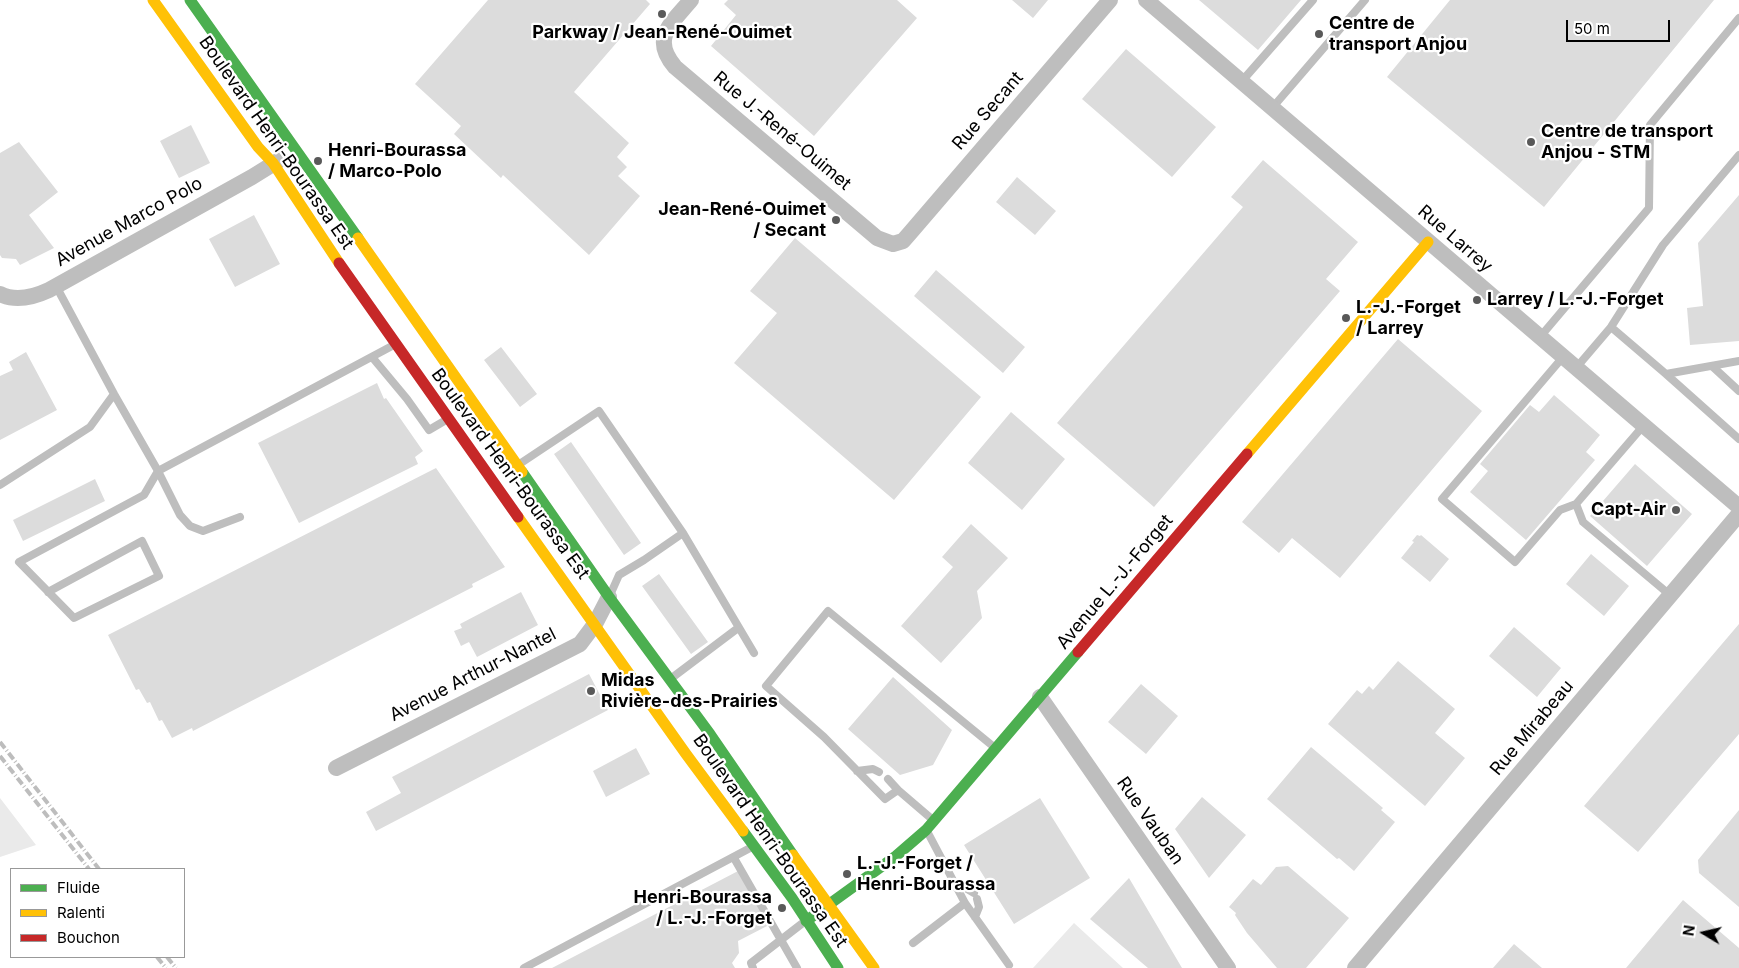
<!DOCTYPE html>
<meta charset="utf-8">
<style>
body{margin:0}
#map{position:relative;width:1739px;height:968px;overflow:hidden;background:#fff;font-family:Inter,sans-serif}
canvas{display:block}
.legend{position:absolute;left:10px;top:868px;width:175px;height:90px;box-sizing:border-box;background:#fff;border:1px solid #999;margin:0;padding:6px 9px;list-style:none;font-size:15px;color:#000}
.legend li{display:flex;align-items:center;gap:10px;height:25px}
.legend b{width:25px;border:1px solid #999}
.north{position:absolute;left:1679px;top:908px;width:50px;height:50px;-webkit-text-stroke:4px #fff;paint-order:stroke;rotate:279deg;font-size:14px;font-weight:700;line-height:20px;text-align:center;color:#000}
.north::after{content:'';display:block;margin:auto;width:18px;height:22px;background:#000;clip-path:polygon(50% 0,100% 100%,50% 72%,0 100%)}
.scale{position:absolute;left:1566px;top:20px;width:104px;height:22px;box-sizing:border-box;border:2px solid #000;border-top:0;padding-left:6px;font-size:15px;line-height:18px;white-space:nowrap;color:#000;-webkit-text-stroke:4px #fff;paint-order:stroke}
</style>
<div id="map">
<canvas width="1739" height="968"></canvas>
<ul class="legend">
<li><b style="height:6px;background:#4caf50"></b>Fluide</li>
<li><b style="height:6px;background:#ffc107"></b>Ralenti</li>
<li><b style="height:6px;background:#c62828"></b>Bouchon</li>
</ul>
<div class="north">N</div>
<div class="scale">50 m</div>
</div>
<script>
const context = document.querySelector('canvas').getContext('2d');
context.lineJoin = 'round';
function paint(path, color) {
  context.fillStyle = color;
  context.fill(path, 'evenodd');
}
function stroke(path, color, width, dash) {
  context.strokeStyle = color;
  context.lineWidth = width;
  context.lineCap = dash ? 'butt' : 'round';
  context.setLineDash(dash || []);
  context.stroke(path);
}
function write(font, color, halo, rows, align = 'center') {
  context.font = font + ' Inter,sans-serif';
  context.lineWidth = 4.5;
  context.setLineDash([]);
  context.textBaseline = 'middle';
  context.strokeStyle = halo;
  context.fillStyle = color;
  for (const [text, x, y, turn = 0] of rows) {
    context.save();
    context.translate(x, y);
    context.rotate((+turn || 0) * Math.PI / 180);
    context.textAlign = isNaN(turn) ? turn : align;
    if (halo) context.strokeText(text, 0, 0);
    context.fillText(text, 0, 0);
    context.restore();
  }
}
const green = new Path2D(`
 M0 798 36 845 0 857Z
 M1074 923 1123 968H1033Z`);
const building = new Path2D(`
 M488 0H646L650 4 574 92 629 143 617 157 627 167 618 176 640 196 589 255 503 175 501 178 454 134 461 126 415 84Z
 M728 0H897L917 18 814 136 711 46 736 15 724 4Z
 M1012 0H1048L1033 18Z
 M1199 0H1301L1258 50Z
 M1450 0H1714L1544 207 1387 77Z
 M1126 49 1216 127 1172 177 1082 99Z
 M191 125 210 163 179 178 160 141Z
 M19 142 58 192 29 215 54 248 20 265 16 259 2 258 0 255V153Z
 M1263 160 1358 242 1326 279 1340 291 1154 507 1057 423 1243 207 1231 197Z
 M1017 177 1056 211 1035 235 996 202Z
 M1739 195V341L1690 345 1687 308 1703 306 1698 243Z
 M254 215 280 264 235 287 209 239Z
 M795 238 981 397 894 500 734 363 777 313 750 291Z
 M936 270 1025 347 1003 373 914 296Z
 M1398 339 1482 411 1340 578 1292 538 1279 553 1242 522Z
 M501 347 537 394 520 407 484 360Z
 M26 352 57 410 0 440V376L13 370 9 362Z
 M377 383 384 399 386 398 423 451 415 457 418 464 299 523 258 443Z
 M1554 395 1600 435 1586 452 1595 460 1526 540 1470 492 1488 471 1480 464 1530 405 1539 412Z
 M1011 412 1065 459 1022 510 968 463Z
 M571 442 641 543 624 555 554 454Z
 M1635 464 1692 514 1647 566 1590 516Z
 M436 468 505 567 472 584 473 587 193 731 192 728 172 738 162 720 159 721 150 702 147 703 139 689 136 690 108 635Z
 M95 479 105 501 23 541 13 520Z
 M971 524 1008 558 977 591 982 618 941 663 901 626 953 567 942 557Z
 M1417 535 1420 536 1421 535 1449 559 1430 582 1401 558 1414 542 1412 541Z
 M1591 554 1629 586 1604 616 1566 584Z
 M659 574 708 642 691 654 642 586Z
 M521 592 538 625 477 657 469 642 461 646 454 631 462 628 460 624Z
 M1739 624V734L1638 852 1584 806Z
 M1514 627 1561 668 1537 697 1489 656Z
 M1398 661 1455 709 1435 733 1465 758 1425 806 1328 724 1357 690 1362 694 1369 686 1373 690Z
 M589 674 608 710 376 831 366 812 401 793 392 777Z
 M893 677 952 730 933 765 900 775 848 729Z
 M1141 684 1178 716 1146 754 1108 722Z
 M1311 747 1383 808 1381 810 1395 822 1354 871 1339 858 1337 859 1267 799Z
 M636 748 650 774 606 797 593 771Z
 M1202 797 1246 835 1209 878 1175 829Z
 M1040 798 1090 878 1014 924 964 845Z
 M1739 810V907L1699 873 1698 860Z
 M1288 866 1349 918 1306 968H1277L1247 933 1235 915 1236 913 1229 907 1253 879 1261 885 1276 867Z
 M740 870 769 925 738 941 739 953 732 963 735 968H552Z
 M1129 878 1182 968H1148L1090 919Z
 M1683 900 1739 948V968H1626Z
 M1514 944 1542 968H1493Z`);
const lane = new Path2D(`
 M1242 81 1313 0
 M1273 107 1365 0
 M56 286 114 394 158 471 392 346
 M1611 327 1666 374 1739 361
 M1540 337 1649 208 1650 125 1739 18
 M372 357 407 399 429 430 446 420
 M1563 357 1442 499 1515 562 1560 510 1576 504 1644 425
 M1712 366 1739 391
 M1576 368 1611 327 1663 245 1739 155
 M1666 374 1739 439
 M521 463 599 411 683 533 644 560 619 575 611 593
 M158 471 180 515 190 526 203 531 240 517
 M0 485 90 427 114 394
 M1576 504 1583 522 1670 595
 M683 533 754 653
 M48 592 142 541 159 576 74 618 19 562 144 495 158 471
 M673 677 738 628
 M857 771 873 769 879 772
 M888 779 898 790
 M933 820 898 790 885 799 824 737 766 686 828 611 994 747
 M928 833 965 903 1009 965
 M734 858 797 968
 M956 887H964L974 893
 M975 917 979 907 977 899
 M913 943 965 903
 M524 968 752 847
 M753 968 751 963 804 922`);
const street = new Path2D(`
 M691 0C672 23 650 38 675 67L877 238 893 244 903 241 910 233 1110 0
 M1146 0 1739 507
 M0 294C16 302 34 297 49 290L252 177 281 159
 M1040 697 1228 968
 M336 768 580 644 595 624 609 597
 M1355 968 1739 514`);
const fast = new Path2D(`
 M190 0 358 238
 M522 472 609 597 710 734 793 855
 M743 831 792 898 838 968
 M806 921 896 856 926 830 1078 652`);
const slow = new Path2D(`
 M153 0 258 147 273 163 339 263
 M358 238 522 472
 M1247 454 1428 242
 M518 517 686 754 743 831
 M793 855 874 968`);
const jam = new Path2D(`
 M339 263 518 517
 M1078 652 1247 454`);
const rail = new Path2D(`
 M0 742 99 869
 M0 756 89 869
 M157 957 166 968
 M167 957 176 968`);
const markers = [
 [662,14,5,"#595959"],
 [1319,34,5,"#595959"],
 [1531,142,5,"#595959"],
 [318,161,5,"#595959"],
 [836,220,5,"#595959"],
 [1477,300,5,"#595959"],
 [1346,318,5,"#595959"],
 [1676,510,5,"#595959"],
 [591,691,5,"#595959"],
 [847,874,5,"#595959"],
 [782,908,5,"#595959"]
];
const poiNames = [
 ["Centre de",1329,24],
 ["transport Anjou",1329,45],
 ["Parkway / Jean-René-Ouimet",662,33,"center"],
 ["Centre de transport",1541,132],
 ["Anjou - STM",1541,153],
 ["Henri-Bourassa",328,151],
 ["/ Marco-Polo",328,172],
 ["Jean-René-Ouimet",826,210,"right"],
 ["/ Secant",826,231,"right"],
 ["Larrey / L.-J.-Forget",1487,300],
 ["L.-J.-Forget",1356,308],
 ["/ Larrey",1356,329],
 ["Capt-Air",1666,510,"right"],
 ["Midas",601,681],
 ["Rivière-des-Prairies",601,702],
 ["L.-J.-Forget /",857,864],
 ["Henri-Bourassa",857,885],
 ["Henri-Bourassa",772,898,"right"],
 ["/ L.-J.-Forget",772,919,"right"]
];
const streetNames = [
 ["Rue Secant",988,111,-49],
 ["Rue J.-René-Ouimet",782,131,40],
 ["Boulevard Henri-Bourassa Est",276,143,55],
 ["Avenue Marco Polo",129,222,-29],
 ["Rue Larrey",1455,239,41],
 ["Boulevard Henri-Bourassa Est",510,474,54],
 ["Avenue L.-J.-Forget",1115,582,-50],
 ["Avenue Arthur-Nantel",473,675,-27],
 ["Rue Mirabeau",1532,728,-50],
 ["Rue Vauban",1150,821,55],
 ["Boulevard Henri-Bourassa Est",770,841,55]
];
paint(green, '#eaeaea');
paint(building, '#dcdcdc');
stroke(lane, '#bebebe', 8);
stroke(street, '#bebebe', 16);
stroke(fast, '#4caf50', 11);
stroke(slow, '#ffc107', 11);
stroke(jam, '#c62828', 11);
stroke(rail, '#bdbdbd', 4, [8, 2.5, 1, 2.5]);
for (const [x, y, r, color] of markers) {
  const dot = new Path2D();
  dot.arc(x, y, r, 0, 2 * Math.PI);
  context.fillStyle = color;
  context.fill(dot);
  stroke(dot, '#fff', 2);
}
write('bold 18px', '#000', '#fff', poiNames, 'left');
write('18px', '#000', '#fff', streetNames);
</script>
